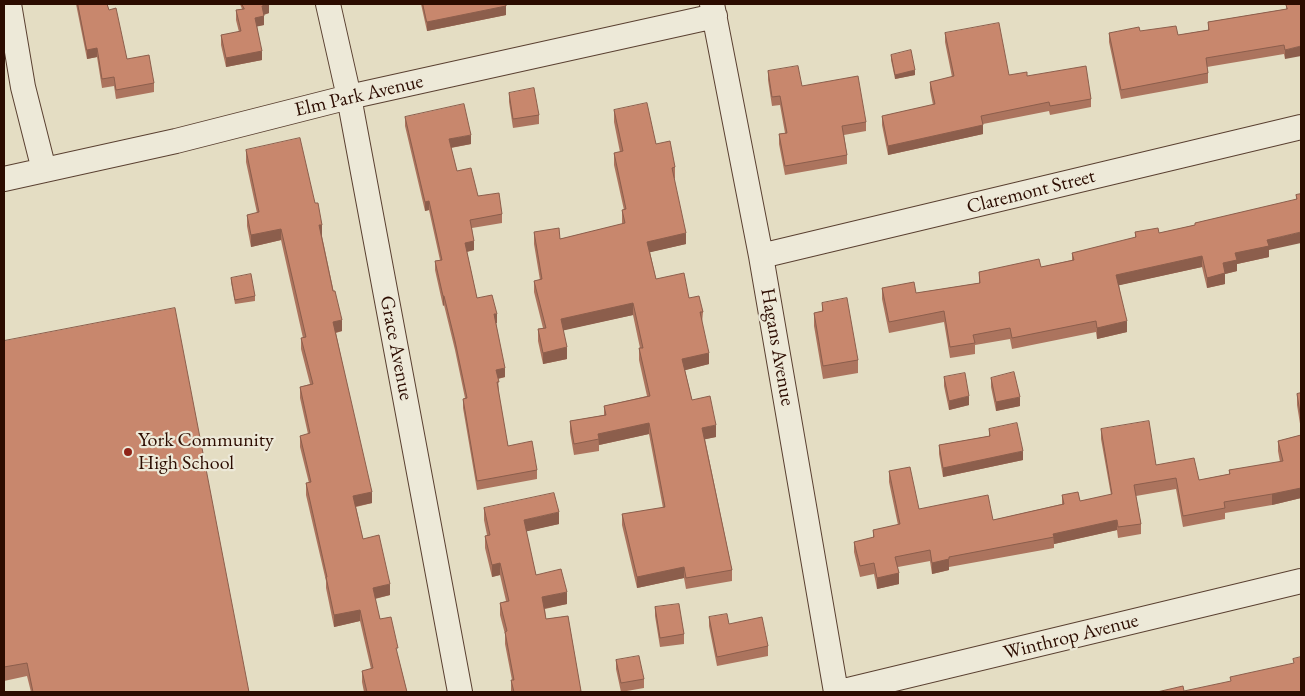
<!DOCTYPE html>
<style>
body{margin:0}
#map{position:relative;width:1305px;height:696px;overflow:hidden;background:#e4ddc3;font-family:"EB Garamond",serif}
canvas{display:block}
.frame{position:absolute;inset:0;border:5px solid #2c0c00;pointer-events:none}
</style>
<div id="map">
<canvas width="1305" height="696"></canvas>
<div class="frame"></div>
</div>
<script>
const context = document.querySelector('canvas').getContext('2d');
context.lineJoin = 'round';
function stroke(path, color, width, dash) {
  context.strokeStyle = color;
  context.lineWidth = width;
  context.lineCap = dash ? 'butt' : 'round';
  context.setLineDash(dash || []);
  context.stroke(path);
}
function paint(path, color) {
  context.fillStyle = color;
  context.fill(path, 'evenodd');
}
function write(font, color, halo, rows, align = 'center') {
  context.font = font + ' "EB Garamond",serif';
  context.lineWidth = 4.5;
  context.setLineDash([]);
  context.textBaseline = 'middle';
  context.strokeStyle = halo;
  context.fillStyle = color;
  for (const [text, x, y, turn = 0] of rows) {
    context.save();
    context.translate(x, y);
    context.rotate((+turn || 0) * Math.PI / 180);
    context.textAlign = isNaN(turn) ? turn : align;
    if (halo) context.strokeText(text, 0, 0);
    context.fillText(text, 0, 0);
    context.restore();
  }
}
const minor = new Path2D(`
 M9 4 23 87 44 170
 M328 4 349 97 460 692
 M712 4 761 256 836 692
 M4 179 176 141 349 97 715 16
 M761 256 1301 127
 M840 692 1301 581`);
const wall = new Path2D(`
 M76 4H107L109 10 127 59 154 83V92L116 99 114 86 102 88 97 57 87 59Z
 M240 4H269V13L264 15V25L257 26 262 60 226 67 221 45V35L239 32 236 20V10L242 9Z
 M421 4H506V15L427 31Z
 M1286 4H1301L1285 59 1284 54 1207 67 1208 73V83L1121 99 1109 42V33L1140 31 1178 35 1208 30V22L1286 9Z
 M945 33 1009 75 1027 76 1091 99V107L1050 115 1049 111 983 124V134L888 155 882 125V116L933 105 930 90V82L952 77 945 42Z
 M891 55 915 75 895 79 891 60Z
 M768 71 802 86 866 122V131L844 135 847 155V164L785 175 779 144V134L785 133 780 105 772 106 768 80Z
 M509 93 539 115V124L513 128 509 102Z
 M614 110 656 144 675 167V178L674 179 686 244 650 252 656 279 689 298 703 312 702 323 709 364 685 370 692 400 716 437 705 439 732 570V581L686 589 684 578 637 588 622 525V514L663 508 649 434 599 445V451L574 455 570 432V421L604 415V406L647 396 639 360V348H640L633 315 563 330 567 359 543 364 538 341V329L543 328 534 292V281L540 280 534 244V232L560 239 622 224V210H624L614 165V153L620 152 614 122Z
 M405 117 471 144 451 148 457 171 478 196 502 214V223L472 228 474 250 467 252 477 298 497 323H496L505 377 498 379 499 391H498L508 446 537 470V479L477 490 463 408V399L465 398 455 350 444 305 443 306 435 270V261L440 260 429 210 425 211 405 126Z
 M246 150 322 236 342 331 336 333 372 503 356 507 363 539 390 595 375 599 380 619 398 656 407 692H364L362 682V671L371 669 360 621 334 627 326 588V581L306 495V483H309L300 447V436L308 434 300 398V387L310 384 301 349V338H303L281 240 251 247 247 226V215L257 213 246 162Z
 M1301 194 1269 250V257L1237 264V271L1225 274V284L1207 288 1202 267 1119 285 1127 332 1097 339 1096 332 1012 349 1010 339 975 345V354L950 358 944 322 889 333 882 299V288L916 293 979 283V272L1041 267 1072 260V253L1135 238V232L1159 233 1195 225V223L1296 200V195Z
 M231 278 255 296V301L235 304 231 282Z
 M822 303 858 360V373L823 379 814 326V313L822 311Z
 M4 341 249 692H31L27 676 4 681Z
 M944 377 969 405 949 410 944 386Z
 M991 378 1020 406 996 411 991 387Z
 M1301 393V430L1297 405V394Z
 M989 429 1023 460 943 477 939 454V445L989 436Z
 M1101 429 1156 465 1199 480 1229 474V470L1280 462 1278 451V441L1301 435V498L1272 505 1225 513V519L1183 527 1176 489 1136 496 1141 524V534L1118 538 1117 530 1054 544V548L949 567V570L932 574 930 561 898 567 899 584 877 589 874 574 860 577 854 552V542L873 538V530L898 525 889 482V471L919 509 993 520 1062 504V495L1080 501 1111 495 1101 439Z
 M484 508 559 524 526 531 536 575 567 604 545 609 546 619 568 616 581 692H511V680H512L505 644V634L500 615V603L506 601 500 575 492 577 485 548V536L487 535 484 520Z
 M655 607 684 634V644L660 647 655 616Z
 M709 617 729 624 768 646V656L717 666 709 626Z
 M616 660 644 679V688L621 692 616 669Z`);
const shadedWall = new Path2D(`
 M269 4V13L262 15V6Z
 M506 6V15L427 31V22Z
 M264 16V25L255 27V18Z
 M1301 46V56L1285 59V50Z
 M97 48V57L87 59V50Z
 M262 51V60L226 67V58Z
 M915 70V75L895 79V75Z
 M983 125V134L888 155V146Z
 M471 135V144L449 148V139Z
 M429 201V210L425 211V202Z
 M319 225H322V236L319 237Z
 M281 229V240L251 247V235Z
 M1301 232V243L1269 250V257L1237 264V271L1225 274V284L1207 288V278L1235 253 1267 240Z
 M686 233V244L647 253V242Z
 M474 241V250L465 252V243Z
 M1202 256V267L1116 286V275Z
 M443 296H444V305L443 306Z
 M633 303V315L561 331V319Z
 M494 314H497V323L494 324Z
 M342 320V331L333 333V322Z
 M1127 321V332L1097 339V328Z
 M567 347V359L543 364V353Z
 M709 353V364L682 371V359Z
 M505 368V377L496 379V370Z
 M969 396V405L949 410V401Z
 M1020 397V406L996 411V402Z
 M649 423V434L599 445 598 434Z
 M716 425V437L702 440V428Z
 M1023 451V460L943 477V468Z
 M1301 488V498L1272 505V494Z
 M372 492V503L353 507V496Z
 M559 512V524L524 532V520Z
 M1117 520V530L1054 544 1053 534Z
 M949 559V570L932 574V563Z
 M500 563V575L492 577V565Z
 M684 567V578L637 588V577Z
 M899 573V584L877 589V578Z
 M390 584V595L373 599V588Z
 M567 592V604L542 609V597Z
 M360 610V621L334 627V615Z`);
const building = new Path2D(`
 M78 4H107L109 10 116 8 127 59 149 55 154 83 116 90 114 77 102 79 97 48 87 50Z
 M242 4H269L262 6 264 16 255 18 262 51 226 58 221 35 241 31 236 10 244 9Z
 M423 4H506V6L427 22Z
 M1286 4H1301V46L1285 50 1284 45 1206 58 1208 73 1121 90 1109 33 1139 27 1140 31 1176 26 1178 35 1209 30 1208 22 1287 9Z
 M999 23 1009 75 1027 72V76L1086 66 1091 99 1050 106 1049 102 981 116 983 125 888 146 882 116 935 104 930 82 954 76 945 33Z
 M911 50 915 70 895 75 891 55Z
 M798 66 802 86 858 76 866 122 842 126 847 155 785 166 779 134 787 133 780 96 772 97 768 71Z
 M534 88 539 115 513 119 509 93Z
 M647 103 656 144 670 141 675 167 672 168 686 233 647 242 656 279 684 273 689 298 699 296 703 312H700L709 353 682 359 692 400 710 396 716 425 702 428 732 570 686 578 684 567 637 577 622 514 665 507 649 423 598 434 599 439 574 444 570 421 606 415 604 406 650 396 639 348H643L633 303 561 319 567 347 543 353 538 329 546 328 534 281 542 279 534 232 559 228 560 239 625 223 622 210 626 209 614 153 623 151 614 110Z
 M464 104 471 135 449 139 457 171 471 168 478 196 499 193 502 214 470 220 474 241 465 243 477 298 492 295 497 314H494L505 368 496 370 499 382H497L508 446 532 441 537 470 477 481 463 399 467 398 455 341 444 296H443L435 261 442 260 429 201 425 202 405 117Z
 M300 138 315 203H318L322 225H319L333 291H335L342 320 333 322 372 492 353 496 363 539 379 535 390 584 373 588 380 619 391 617 398 648H396L407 692H367L362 671 373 668 360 610 334 615 326 577H327L306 483 311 482 300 436 310 433 300 387 313 384 301 338 306 337 281 229 251 235 247 215 259 212 246 150Z
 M1301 194V232L1267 240 1269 246 1235 253 1237 260 1223 263 1225 273 1207 278 1202 256 1116 275 1127 321 1097 328 1096 321 1012 338 1010 328 973 335 975 343 950 347 944 311 889 322 882 288 914 282 916 293 980 283 979 272 1039 259 1041 267 1074 260 1072 253 1136 237 1135 232 1158 228 1159 233 1195 225V223L1297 199 1296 195Z
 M251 274 255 296 235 300 231 278Z
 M847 298 858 360 823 366 814 313 823 311 822 303Z
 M175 308 249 692H33L27 663 4 667V341Z
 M1014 372 1020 397 996 402 991 378Z
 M965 373 969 396 949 401 944 377Z
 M1301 393V419L1297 394Z
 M1149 421 1156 465 1194 458 1199 480 1230 474 1229 470 1283 461 1278 441 1301 435V488L1272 494 1224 502 1225 508 1183 516 1176 478 1134 485 1141 524 1118 527 1117 520 1053 534 1054 537 949 557V559L932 563 930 550 895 557 899 573 877 578 874 563 860 566 854 542 874 537 873 530 900 524 889 471 910 467 919 509 988 495 993 520 1064 504 1062 495 1078 492 1080 501 1112 494 1101 429Z
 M1017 423 1023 451 943 468 939 445 990 436 989 429Z
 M554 493 559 512 524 520 536 575 561 569 567 592 542 597 546 619 568 616 581 691 576 692H514L511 680H514L505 632 507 631 500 603 509 601 500 563 492 565 485 536 490 535 484 508Z
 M679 604 684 634 660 638 655 607Z
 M727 614 729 624 762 617 768 646 717 657 709 617Z
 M639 656 644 679 621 683 616 660Z
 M1301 657V692H1157L1183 686 1184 691 1231 681 1230 677 1294 663 1293 659Z`);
const markers = [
 [128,452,5,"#8f2418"]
];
const streetNames = [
 ["Elm Park Avenue",359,96,-13],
 ["Claremont Street",1031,192,-14],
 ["Hagans Avenue",777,347,80],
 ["Grace Avenue",396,348,79],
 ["Winthrop Avenue",1071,637,-14]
];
const poiNames = [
 ["York Community",138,441],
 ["High School",138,464]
];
stroke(minor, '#5a4031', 26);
stroke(minor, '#ede9d8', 24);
paint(wall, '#ac745e');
paint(shadedWall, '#8c5e4c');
paint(building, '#c8876d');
stroke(building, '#8c5e4c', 1);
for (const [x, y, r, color] of markers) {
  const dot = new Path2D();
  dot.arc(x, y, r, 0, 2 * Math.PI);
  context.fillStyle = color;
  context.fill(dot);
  stroke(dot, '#ede9d8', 2);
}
write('20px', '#2c0c00', '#ede9d8', streetNames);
write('20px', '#2c0c00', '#ede9d8', poiNames, 'left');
</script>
